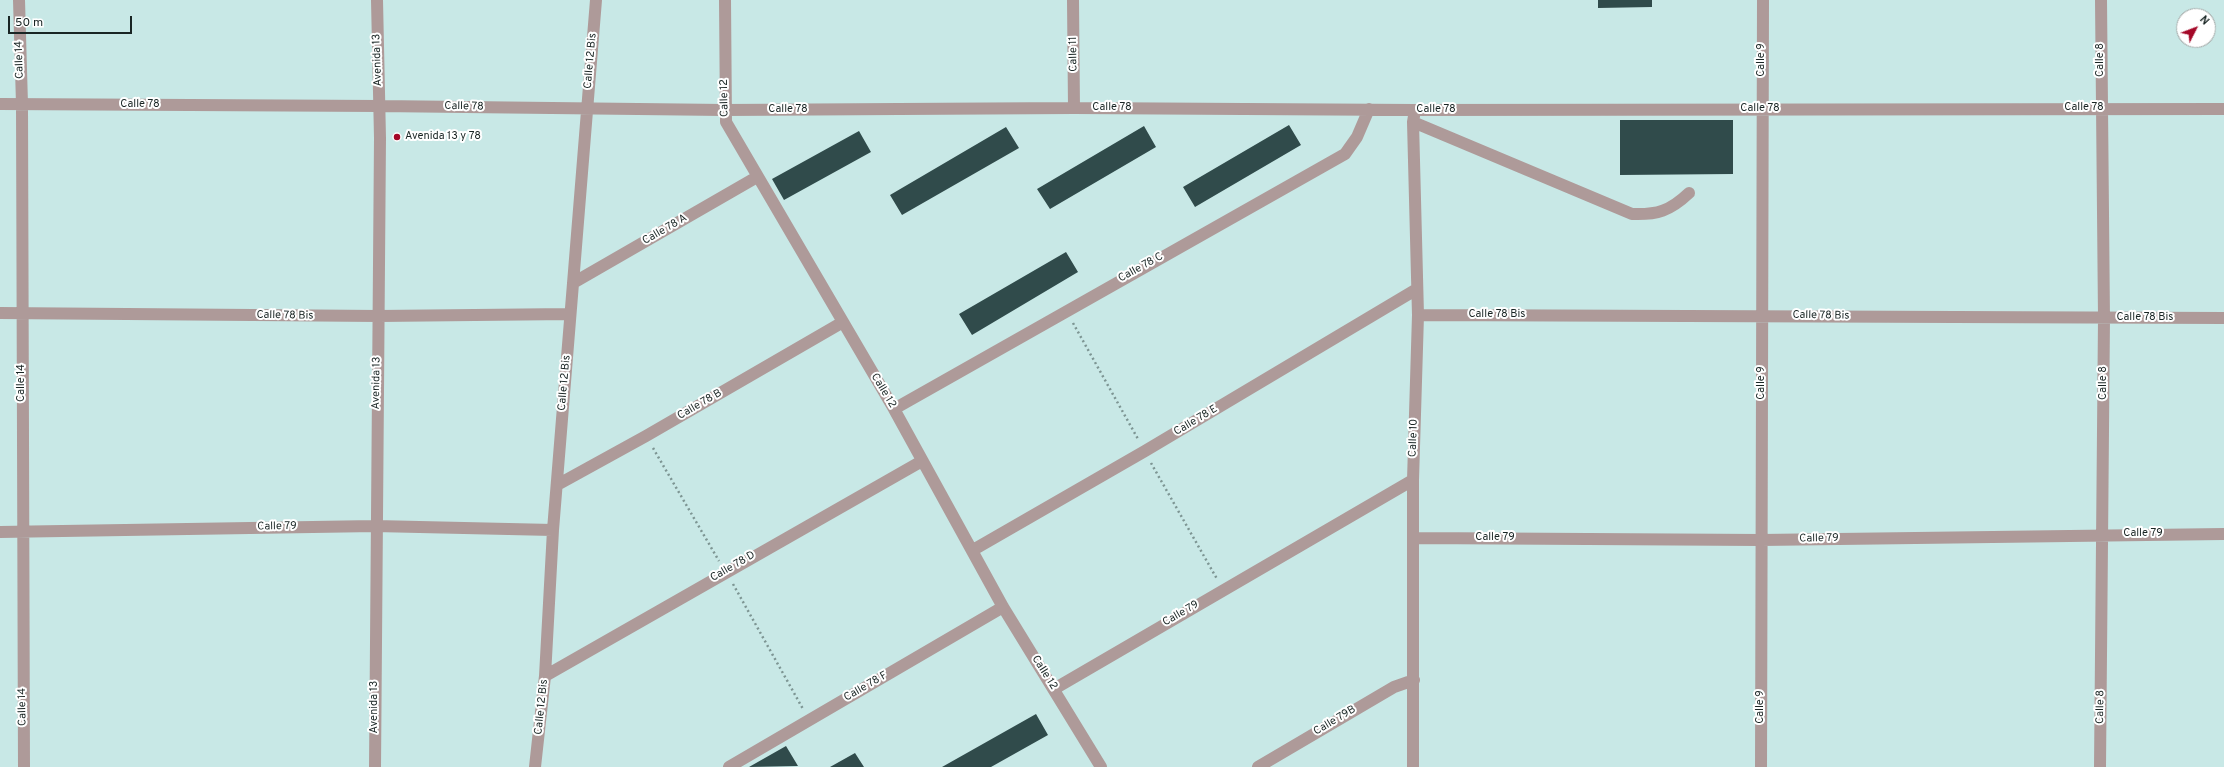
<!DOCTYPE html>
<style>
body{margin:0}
#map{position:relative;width:2224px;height:767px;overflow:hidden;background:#c8e8e6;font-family:Overpass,sans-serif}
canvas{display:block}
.north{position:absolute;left:2176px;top:8px;width:40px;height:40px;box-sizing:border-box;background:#fff;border:1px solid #a3a8a7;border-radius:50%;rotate:48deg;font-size:11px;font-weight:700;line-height:16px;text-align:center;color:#192524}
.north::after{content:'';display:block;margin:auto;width:14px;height:18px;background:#a40828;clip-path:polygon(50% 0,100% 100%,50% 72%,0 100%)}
.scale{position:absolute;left:8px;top:16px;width:124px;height:18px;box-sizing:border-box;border:2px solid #192524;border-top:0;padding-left:5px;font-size:12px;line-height:14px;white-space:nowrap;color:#192524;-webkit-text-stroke:3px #fff;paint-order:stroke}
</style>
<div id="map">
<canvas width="2224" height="767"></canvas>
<div class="north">N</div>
<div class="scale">50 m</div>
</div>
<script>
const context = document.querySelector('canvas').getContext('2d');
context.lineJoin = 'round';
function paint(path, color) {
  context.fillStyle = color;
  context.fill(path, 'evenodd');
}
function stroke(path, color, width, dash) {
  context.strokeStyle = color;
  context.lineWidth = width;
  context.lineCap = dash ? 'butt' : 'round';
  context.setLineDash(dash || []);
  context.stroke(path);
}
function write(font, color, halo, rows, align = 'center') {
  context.font = font + ' Overpass,sans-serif';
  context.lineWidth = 4;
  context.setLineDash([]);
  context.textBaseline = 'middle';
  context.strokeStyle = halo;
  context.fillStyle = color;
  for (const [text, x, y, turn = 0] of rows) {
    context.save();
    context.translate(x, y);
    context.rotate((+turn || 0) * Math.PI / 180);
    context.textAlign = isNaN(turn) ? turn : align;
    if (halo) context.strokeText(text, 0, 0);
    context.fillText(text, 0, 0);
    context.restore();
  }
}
const building = new Path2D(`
 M1598 0H1652V7L1598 8Z
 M1620 120H1733V174L1620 175Z
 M1289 125 1301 145 1195 207 1183 187Z
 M1144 126 1156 147 1050 209 1037 189Z
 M1006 127 1019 148 902 215 890 195Z
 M859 131 871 152 784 200 772 179Z
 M1066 252 1078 272 972 335 959 314Z
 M1036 714 1048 735 991 767H942Z
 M786 746 798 766 749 767Z
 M855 753 864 767H830Z`);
const path = new Path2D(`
 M1073 323 1138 439
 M653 448 719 561
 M1151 463 1217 579
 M733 584 803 709`);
const minor = new Path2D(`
 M19 0 22 104 24 767
 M725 0 726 122 894 409 1003 607 1101 767
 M1073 0 1074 108
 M0 104 379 106 724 110 1074 108 1415 110 2224 109
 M1413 122 1632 214C1657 215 1670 211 1689 193
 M573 283 757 177
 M0 313 379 316 570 314
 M1418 315 2224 318
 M894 409 1345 154 1357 137 1369 109
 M557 485 646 436 843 322
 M0 532 375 526 553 530
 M1414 538 1761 540 2224 534
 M973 550 1145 451 1417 289
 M545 676 922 461
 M1054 689 1413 480
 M375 767 380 138 377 0
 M535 767 545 676 553 530 596 0
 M729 767 1003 607
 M1258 767 1394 687 1414 680
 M1413 767V480L1418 315 1413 122 1415 110
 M1761 767 1763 0
 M2100 767 2104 318 2101 0`);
const markers = [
 [397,137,4,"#a40828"]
];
const streetNames = [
 ["Calle 11",1074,54,-91],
 ["Calle 14",20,60,-92],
 ["Avenida 13",378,60,-92],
 ["Calle 9",1762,60,-90],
 ["Calle 8",2101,60,-90],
 ["Calle 12 Bis",591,61,-85],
 ["Calle 12",725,98,-91],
 ["Calle 78",140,105],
 ["Calle 78",464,107,1],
 ["Calle 78",1112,108],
 ["Calle 78",2084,108],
 ["Calle 78",1760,109],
 ["Calle 78",788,110],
 ["Calle 78",1436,110],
 ["Calle 78 A",665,230,-30],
 ["Calle 78 C",1141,268,-29],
 ["Calle 78 Bis",1497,315],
 ["Calle 78 Bis",285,316,1],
 ["Calle 78 Bis",1821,316,1],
 ["Calle 78 Bis",2145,318],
 ["Calle 14",22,383,-90],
 ["Avenida 13",377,383,-89],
 ["Calle 12 Bis",565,383,-85],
 ["Calle 9",1762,383,-90],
 ["Calle 8",2104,383,-90],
 ["Calle 12",883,391,59],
 ["Calle 78 B",700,405,-30],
 ["Calle 78 E",1196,421,-31],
 ["Calle 10",1414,438,-88],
 ["Calle 79",277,527,-1],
 ["Calle 79",2143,534],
 ["Calle 79",1495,538],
 ["Calle 79",1819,539,-1],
 ["Calle 78 D",733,567,-30],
 ["Calle 79",1181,614,-30],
 ["Calle 12",1044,673,58],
 ["Calle 78 F",866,687,-30],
 ["Calle 14",23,707,-91],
 ["Avenida 13",375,707,-90],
 ["Calle 12 Bis",542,707,-84],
 ["Calle 9",1761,707,-90],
 ["Calle 8",2101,707,-89],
 ["Calle 79B",1335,721,-31]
];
const poiNames = [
 ["Avenida 13 y 78",405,137]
];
paint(building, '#304b4b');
stroke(path, '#7d9593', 2.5, [2, 3]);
stroke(minor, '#ae9a99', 12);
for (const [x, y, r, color] of markers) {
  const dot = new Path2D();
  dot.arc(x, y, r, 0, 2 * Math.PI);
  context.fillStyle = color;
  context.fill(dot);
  stroke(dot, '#fff', 1.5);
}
write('11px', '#192524', '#fff', streetNames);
write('11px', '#192524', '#fff', poiNames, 'left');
</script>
